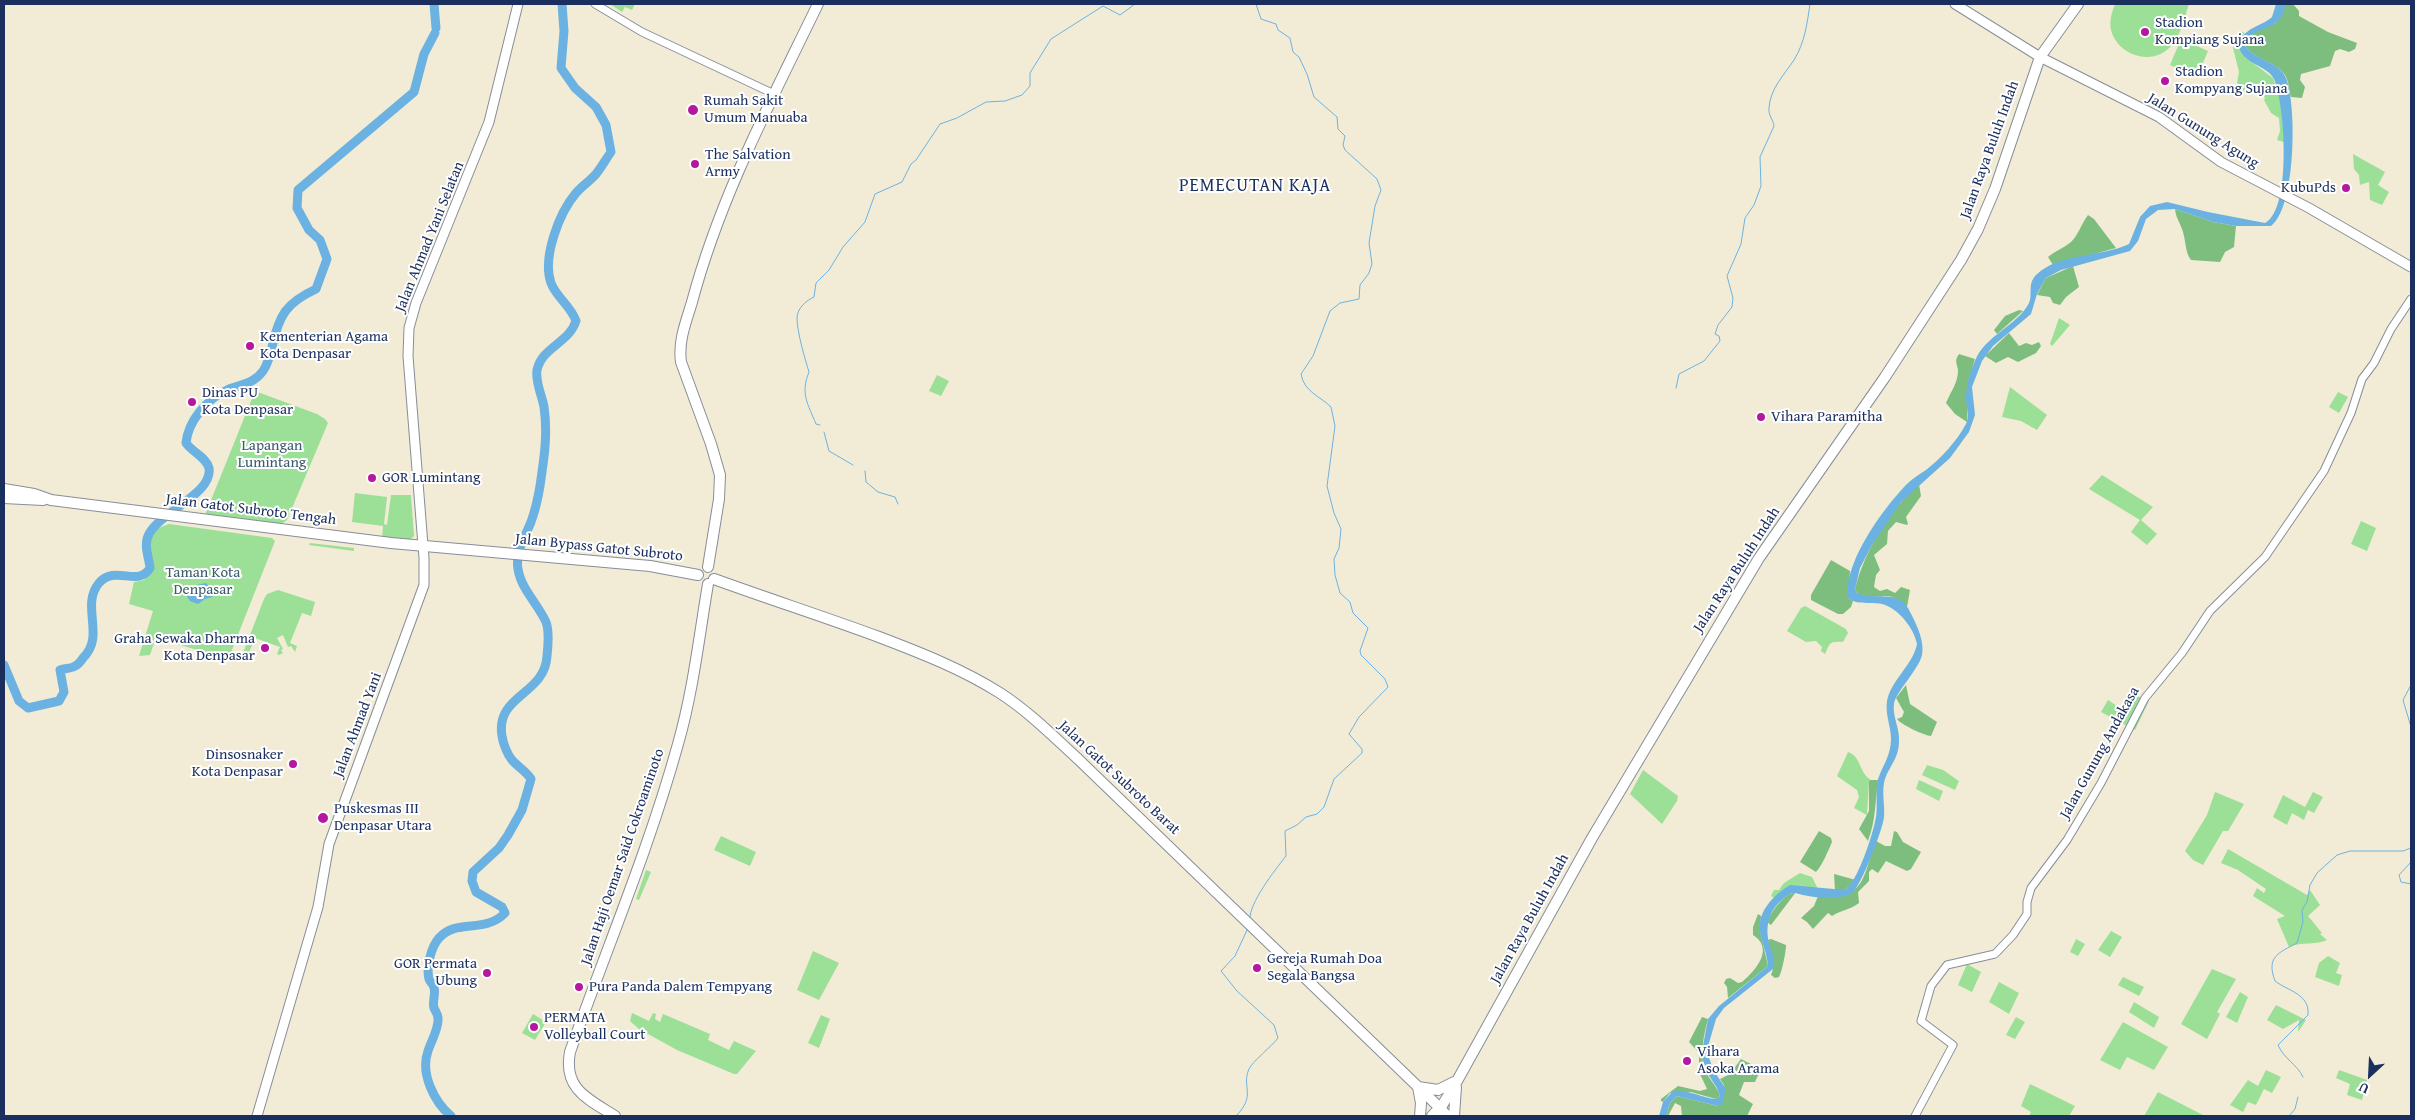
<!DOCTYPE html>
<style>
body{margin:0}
#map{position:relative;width:2415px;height:1120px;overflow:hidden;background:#f2ecd6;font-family:"Gentium Book Plus",serif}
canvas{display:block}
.frame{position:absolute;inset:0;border:5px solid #1b2f5e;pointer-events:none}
.north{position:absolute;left:2345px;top:1050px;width:50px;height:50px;-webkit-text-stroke:4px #fff;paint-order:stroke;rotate:205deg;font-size:14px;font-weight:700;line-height:20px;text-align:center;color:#1b2f5e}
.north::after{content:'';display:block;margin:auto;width:18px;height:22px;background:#1b2f5e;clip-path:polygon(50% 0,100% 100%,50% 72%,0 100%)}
</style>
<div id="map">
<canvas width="2415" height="1120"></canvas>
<div class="frame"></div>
<div class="north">U</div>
</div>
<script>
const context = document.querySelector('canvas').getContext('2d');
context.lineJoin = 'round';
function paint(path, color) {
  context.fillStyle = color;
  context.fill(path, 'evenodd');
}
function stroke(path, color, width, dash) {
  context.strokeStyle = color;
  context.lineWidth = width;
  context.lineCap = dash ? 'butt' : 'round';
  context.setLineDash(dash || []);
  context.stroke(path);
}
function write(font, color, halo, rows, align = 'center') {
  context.font = font + ' "Gentium Book Plus",serif';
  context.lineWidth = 4;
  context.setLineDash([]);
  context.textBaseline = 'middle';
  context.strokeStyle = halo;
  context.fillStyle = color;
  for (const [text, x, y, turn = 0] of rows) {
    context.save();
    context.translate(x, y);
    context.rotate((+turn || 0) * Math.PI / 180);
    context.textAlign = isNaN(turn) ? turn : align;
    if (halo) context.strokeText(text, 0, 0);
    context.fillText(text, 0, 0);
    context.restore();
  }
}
const green = new Path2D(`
 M610 4H635L632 10 625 7 622 12Z
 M2115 4H2189C2184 19 2180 39 2168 49 2149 66 2117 54 2111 30 2109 21 2112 12 2115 4Z
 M2240 31 2245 33 2242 37 2245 57 2273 78 2281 100 2284 142 2277 140 2280 131 2279 118 2271 113 2264 100 2265 98 2259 89 2245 93 2237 83 2239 72 2233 48Z
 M2181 39 2208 51 2197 77 2170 65Z
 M2353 154 2385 172 2378 185 2389 192 2382 205 2370 200 2369 182 2360 185 2359 175 2354 169Z
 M2059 318 2070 325 2052 346 2050 344Z
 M937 375 949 381 941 396 929 391Z
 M2010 387 2047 415 2037 430 2021 421 2002 417Z
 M255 391 317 414 325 419 328 423 287 520 280 525 205 515Z
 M2338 392 2348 397 2339 413 2329 407Z
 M2102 475 2153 507 2141 520 2157 534 2147 545 2131 532 2140 520 2089 489Z
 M355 493 387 497 384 524 387 525 391 495H411L414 536C408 545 392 539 382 538L383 526 352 522Z
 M2361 521 2376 528 2367 551 2351 544Z
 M169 524 272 538 275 541 228 660 156 637 150 655 139 656 153 611 129 604 134 582 144 580 151 572C153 551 140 532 169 524Z
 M310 543 354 548V551L309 545Z
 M278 590 315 602 311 616 302 613 290 643 297 646 295 652 291 646 288 647 283 635 277 638 283 649 281 650 283 653 279 655 277 654 280 647 255 638 246 660 241 658 264 599 267 594Z
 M1805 606 1846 629 1848 633 1843 642C1829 641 1830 643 1825 654L1821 651 1822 647 1816 641 1806 642 1787 631 1801 608Z
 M2137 696 2149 701 2135 730 2101 712 2108 700 2123 710 2127 704 2132 706Z
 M1848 752C1861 756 1859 773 1871 780L1869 782 1867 815 1854 808 1859 797 1857 790 1837 776Z
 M1927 765 1943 770 1959 781 1955 790 1922 775Z
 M1643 770 1678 796 1677 801 1662 824 1630 794Z
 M1919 780 1943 791 1939 801 1916 789Z
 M2215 792 2244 804 2228 831H2223L2203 865 2193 860 2185 851 2207 815Z
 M2313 792 2323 797 2314 813 2308 810 2304 820 2292 813 2287 825 2273 817 2283 795 2305 807Z
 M721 836 756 852 750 866 714 850Z
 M2228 849 2307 895 2310 890 2320 905 2308 916 2322 933 2320 934 2327 940C2314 946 2302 941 2289 947L2277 919 2285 916 2253 896 2257 888 2264 893 2266 889 2238 870 2221 863Z
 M646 870 651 872 639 900 636 899Z
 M1800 873 1812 877 1818 889C1800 886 1788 885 1774 898L1771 896 1774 890H1779L1784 883Z
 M2111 931 2122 937 2110 957 2098 950Z
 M2076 939 2085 944 2078 956 2070 952Z
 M813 951 839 963 819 1000 797 990Z
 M2328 956 2340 963 2336 973 2342 975 2339 986 2315 977 2319 963Z
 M1967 964 1981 972 1972 992 1958 985Z
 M2212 969 2236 979 2217 1012 2220 1014 2207 1039 2181 1024Z
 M2123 977 2144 987 2139 996 2118 985Z
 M1999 982 2019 993 2009 1014 1989 1002Z
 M2240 992 2248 997 2237 1023 2226 1017Z
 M2134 1002 2159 1017 2154 1028 2129 1012Z
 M2276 1005 2306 1020 2298 1032 2299 1020 2283 1029 2267 1020Z
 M632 1013 649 1021 653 1013 656 1014 655 1019 660 1022 663 1014 710 1034 708 1040 729 1050 734 1041 756 1051 737 1074H734L677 1050 639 1029 630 1021Z
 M533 1014 546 1022 535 1040 522 1033Z
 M821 1015 830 1019 819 1048 808 1043Z
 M2016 1017 2025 1022 2015 1039 2006 1035Z
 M2123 1022 2168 1047 2154 1070 2127 1057 2120 1070 2100 1060Z
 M2266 1070 2281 1077 2272 1093 2264 1089 2256 1105 2248 1102 2243 1112 2230 1105 2248 1080 2258 1086Z
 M2339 1070 2367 1080 2362 1100 2347 1095 2350 1084 2336 1078Z
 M2030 1084 2075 1106 2069 1116H2029L2031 1112 2021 1106Z
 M2158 1092 2205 1116H2144Z`);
const forest = new Path2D(`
 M2286 4H2293L2299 11V16L2328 32 2357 43 2355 49 2349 52 2340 49 2335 51 2330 66 2301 74 2300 80 2305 87 2302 98 2291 97C2289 91 2289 83 2286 77 2279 62 2256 61 2245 46L2254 32 2276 23Z
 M2175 209 2213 222 2236 226 2234 247 2225 252 2220 262 2191 260C2185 252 2186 242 2183 232 2181 224 2176 219 2175 209Z
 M2088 215 2094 219 2116 248 2053 265 2048 257C2055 251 2064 248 2071 242 2079 234 2081 224 2088 215Z
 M2073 266 2079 287 2066 297 2060 305 2053 303 2050 297 2037 295 2046 278Z
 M2019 310 2023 311 1997 334 1994 330 2005 316Z
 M2009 333 2019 346 2026 343 2032 345 2039 342 2041 346 2036 353 2018 362 2008 357 1996 363 1985 356Z
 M1959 354 1975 359 1968 383 1967 422 1955 414 1946 403C1951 391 1958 383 1958 370 1957 363 1954 361 1959 354Z
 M1919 484 1921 496 1906 517 1908 524 1907 525 1896 522 1888 531 1887 544 1874 555 1880 570 1876 575 1874 587 1880 591 1887 589 1895 593 1901 587 1910 590 1907 607C1902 602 1894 596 1887 596 1876 595 1860 602 1855 589 1864 552 1890 509 1919 484Z
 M1831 560 1850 571 1848 598 1853 601 1851 607 1843 614H1838L1811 600V595Z
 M1906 685 1910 704 1937 722 1931 736C1925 736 1900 724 1897 719L1902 717 1904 712 1896 698Z
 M1871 780H1878C1875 802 1876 820 1868 841L1859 829 1869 811V781Z
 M1819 831 1831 838 1832 842C1828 851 1822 866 1816 872L1800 862Z
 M1894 831 1897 832 1903 842 1921 852 1911 869 1907 871 1886 861 1878 873 1872 869 1869 872V881L1858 892 1859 903C1848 911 1843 909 1832 916L1828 913 1813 929 1807 922 1801 918 1814 906 1818 896C1866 900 1862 878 1876 841L1885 846H1891Z
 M1834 874 1856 880 1845 890 1835 891Z
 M1796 892 1771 925 1767 922C1773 910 1782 895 1796 892Z
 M1758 914 1761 916 1760 931 1768 966 1728 998 1727 987 1724 983 1726 979 1730 978 1738 983 1742 982C1755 971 1775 949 1753 935V927Z
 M1771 939 1786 945C1786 952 1782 972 1779 977L1775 978 1771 975 1773 969 1768 940Z
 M1702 1017 1708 1019C1704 1034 1700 1052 1704 1067 1707 1078 1717 1085 1720 1096L1716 1099 1691 1092 1670 1093 1663 1102 1661 1101V1099L1678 1086 1700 1091 1707 1089 1699 1072V1053L1689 1042Z
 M1741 1059 1761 1069 1755 1082H1744L1739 1095 1753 1104 1747 1116H1682L1681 1106 1675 1103 1668 1116H1666L1670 1103 1677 1096 1718 1106 1724 1085 1720 1079 1730 1074Z`);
const water = new Path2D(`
 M2276 4H2286C2284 10 2282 18 2277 22 2264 33 2253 26 2245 46 2255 60 2280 62 2286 78 2297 105 2296 208 2271 226H2236L2213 222 2175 209 2158 210 2146 219 2138 241 2130 251 2061 270 2046 278 2037 294 2031 314 1993 346 1982 361 1972 387 1975 415 1969 432 1950 458 1901 502 1872 545 1860 568 1855 589 1857 593C1873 601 1897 589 1908 608 1915 621 1925 640 1922 655 1919 669 1895 693 1894 704 1892 715 1900 729 1899 741 1899 760 1887 768 1884 783 1882 794 1885 806 1884 817 1883 829 1861 887 1852 893 1840 900 1816 898 1803 895 1799 894 1797 893 1792 893 1771 904 1763 924 1770 946 1773 955 1776 961 1773 969L1724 1008 1716 1019 1709 1043V1058L1714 1071 1726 1089 1722 1104 1718 1106 1677 1096 1670 1103 1666 1116H1659L1663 1102 1673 1091C1689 1089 1701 1098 1716 1099L1720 1096 1717 1088 1704 1068 1702 1051 1708 1019 1719 1006 1768 966C1767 954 1762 943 1760 932 1757 911 1774 895 1790 885L1845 890C1858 881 1873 834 1876 817 1878 805 1875 791 1878 779 1883 765 1891 755 1891 739 1891 726 1885 715 1887 701 1891 680 1913 665 1917 644 1914 628 1898 608 1882 604 1871 601 1858 606 1848 598 1843 563 1884 507 1908 483 1913 478 1920 474 1926 470 1941 458 1957 441 1966 424 1970 415 1966 407 1966 398 1966 386 1970 372 1975 361 1984 336 2018 325 2029 303 2033 295 2027 284 2036 275 2058 253 2102 257 2129 244L2140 217 2150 206 2167 202 2208 212 2265 223C2292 210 2285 104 2274 79 2267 65 2242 64 2239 46 2243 27 2259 28 2272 17Z
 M206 583 213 591 212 597 205 599 198 604 190 601 186 595 187 587Z`);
const stream = new Path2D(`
 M1676 388 1679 374 1704 361 1720 341 1719 336 1715 334 1718 325 1732 307 1733 298 1727 276 1741 244 1745 218 1754 205 1761 186 1760 157 1774 126C1773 119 1768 115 1769 108 1770 89 1784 75 1794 60 1805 42 1807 24 1810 4
 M820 425 816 424C808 404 800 394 809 372 805 359 797 332 797 318 797 308 807 300 814 297L816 283 829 270 843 247 865 222 875 194 902 182 911 164 916 160 940 124 957 118 986 102 1005 101 1022 95 1030 86V73L1051 39 1103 6 1120 15 1135 4
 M824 432 829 451 853 465
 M865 471 866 482 878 492 895 497 898 504
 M2411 667V671
 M2411 685 2403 700 2411 727
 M2411 862 2399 875 2401 882 2411 884
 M1250 919C1249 903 1275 870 1286 856L1285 831 1297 825 1306 817 1317 814 1324 807 1334 779 1362 753V749L1349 734 1359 717 1388 687 1385 679 1361 655 1360 651 1368 628 1353 613 1350 602 1340 593 1335 575 1334 559 1339 548 1341 529 1334 513 1327 486 1335 426 1331 407C1320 396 1304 392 1301 374L1313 356 1330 311 1340 303 1359 299 1360 285 1369 273 1372 264 1369 243 1375 206 1381 190 1377 179 1345 150 1343 145 1345 136 1338 129 1337 117 1314 97 1307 74 1299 57 1293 52 1290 38 1278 30 1276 24 1261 19 1256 4
 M2303 1077C2297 1064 2284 1059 2278 1045L2308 1015C2310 994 2288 991 2275 981 2266 957 2278 953 2297 943L2303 922 2302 910 2307 902 2310 885 2317 873 2337 855 2350 851H2403L2411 848
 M1236 1116C1257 1095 1241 1087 1249 1069 1252 1062 1272 1046 1278 1038L1274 1025 1237 991 1221 971 1235 956 1248 928
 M2289 1116 2295 1109 2298 1097`);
const river = new Path2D(`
 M434 4 436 28
 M4 665 19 701 28 708 59 701 64 692 60 670C65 668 71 669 75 666 78 665 81 661 83 658 106 636 80 606 99 583 115 564 138 588 150 568 149 557 143 545 149 534 160 512 213 494 209 468 206 457 192 452 186 443 188 421 207 399 227 390 240 384 253 385 263 371 268 364 270 355 272 347 279 315 286 303 316 289L327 259 320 240 309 230 297 208 298 190 414 92 424 54 435 33
 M451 1116C434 1102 420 1073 428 1051 431 1041 439 1029 438 1018 438 1014 435 1011 434 1008 432 1001 436 994 434 988 434 985 430 982 429 979 426 967 431 947 439 938 457 918 485 934 505 913L502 907 476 892 472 881 473 872 499 848 508 835 522 810 531 779C526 771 518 767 512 760 507 754 503 743 502 736 495 695 545 695 547 656 548 647 549 630 546 622 538 604 521 589 518 569 515 552 525 537 531 522 535 511 538 498 540 486 544 459 548 434 544 407 542 395 535 382 537 370 542 347 569 343 576 321 571 306 556 297 551 283 542 258 559 213 576 193 582 186 590 181 596 174 601 168 606 159 611 152L606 125 596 107 575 88 561 68 564 31 562 4`);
const minor = new Path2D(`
 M595 4 642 32 774 94
 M1915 1116 1953 1045 1921 1021 1931 986 1947 965 1995 954 2013 935 2027 914V902L2031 888 2067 840 2101 783 2145 698 2182 653 2210 611 2265 557 2324 471 2351 413 2362 379 2374 363 2391 329 2411 299`);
const major = new Path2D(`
 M1955 4 2040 57 2159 117 2221 162 2309 208 2411 267
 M1440 1108 1448 1116
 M257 1116 318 907 329 844 424 585V558L408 356 409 328 416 303 489 122 518 4`);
const highway = new Path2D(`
 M4 489 34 494 51 500 391 543 650 566 698 575
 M4 498 43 500
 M708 567 719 499 720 475 711 444 681 362C678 341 686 322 692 302 720 197 771 101 818 4
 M714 579C769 599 825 617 879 637 921 653 962 669 1000 693 1028 711 1053 736 1078 759L1440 1108
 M615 1116C588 1099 563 1089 570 1052 606 950 649 849 678 744 693 692 699 637 708 584
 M1420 1116 1421 1103 1418 1087 1438 1090 1454 1082
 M1432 1116 1443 1104 1457 1081 1592 838 1759 558 1885 377 1961 260 1978 229 1995 189 2040 57 2078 4
 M1454 1116 1456 1087`);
const markers = [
 [2145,32,5,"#b5179e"],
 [2165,81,5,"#b5179e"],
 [693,110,6,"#b5179e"],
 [695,164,5,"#b5179e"],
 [2346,188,5,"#b5179e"],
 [250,346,5,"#b5179e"],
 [192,402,5,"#b5179e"],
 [1761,417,5,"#b5179e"],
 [372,478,5,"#b5179e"],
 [265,648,5,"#b5179e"],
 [293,764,5,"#b5179e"],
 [323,818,6,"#b5179e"],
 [1257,968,5,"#b5179e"],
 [487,973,5,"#b5179e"],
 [579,987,5,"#b5179e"],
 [534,1027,5,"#b5179e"],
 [1687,1061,5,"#b5179e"]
];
const poiNames = [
 ["Stadion",2155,23],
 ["Kompiang Sujana",2155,40],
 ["Stadion",2175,72],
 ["Kompyang Sujana",2175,89],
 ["Rumah Sakit",704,101],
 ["Umum Manuaba",704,118],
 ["The Salvation",705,155],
 ["Army",705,172],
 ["KubuPds",2336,188,"right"],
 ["Kementerian Agama",260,337],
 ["Kota Denpasar",260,354],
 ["Dinas PU",202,393],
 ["Kota Denpasar",202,410],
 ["Vihara Paramitha",1771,417],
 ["GOR Lumintang",382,478],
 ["Graha Sewaka Dharma",255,639,"right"],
 ["Kota Denpasar",255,656,"right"],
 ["Dinsosnaker",283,755,"right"],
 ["Kota Denpasar",283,772,"right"],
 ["Puskesmas III",334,809],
 ["Denpasar Utara",334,826],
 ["Gereja Rumah Doa",1267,959],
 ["Segala Bangsa",1267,976],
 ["GOR Permata",477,964,"right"],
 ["Ubung",477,981,"right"],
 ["Pura Panda Dalem Tempyang",589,987],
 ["PERMATA",544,1018],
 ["Volleyball Court",544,1035],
 ["Vihara",1697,1052],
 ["Asoka Arama",1697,1069]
];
const streetNames = [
 ["Jalan Gunung Agung",2203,131,32],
 ["Jalan Raya Buluh Indah",1990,150,-70],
 ["Jalan Ahmad Yani Selatan",430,237,-68],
 ["Jalan Gatot Subroto Tengah",251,510,7],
 ["Jalan Bypass Gatot Subroto",599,548,6],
 ["Jalan Raya Buluh Indah",1737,570,-57],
 ["Jalan Ahmad Yani",358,725,-69],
 ["Jalan Gunung Andakasa",2100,753,-61],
 ["Jalan Gatot Subroto Barat",1119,778,43],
 ["Jalan Haji Oemar Said Cokroaminoto",623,857,-71],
 ["Jalan Raya Buluh Indah",1530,919,-61]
];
const parkNames = [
 ["Lapangan",272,446],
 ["Lumintang",272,463],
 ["Taman Kota",203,573],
 ["Denpasar",203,590]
];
const quarterNames = [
 ["PEMECUTAN KAJA",1255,186]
];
paint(green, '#9cdf96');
paint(forest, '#7dbe7f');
paint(water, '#6bb2e2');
stroke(stream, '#6bb2e2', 1);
stroke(river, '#6bb2e2', 9);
stroke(minor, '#868e9a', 9);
stroke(major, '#868e9a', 11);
stroke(highway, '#868e9a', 12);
stroke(minor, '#fff', 7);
stroke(major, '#fff', 9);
stroke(highway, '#fff', 10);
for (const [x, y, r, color] of markers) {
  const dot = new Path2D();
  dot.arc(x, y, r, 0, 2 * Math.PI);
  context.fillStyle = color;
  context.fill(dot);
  stroke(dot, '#fff', 2);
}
write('15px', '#1b2f5e', '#fff', poiNames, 'left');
write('15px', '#1b2f5e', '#fff', streetNames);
write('15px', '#3b5b6c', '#fff', parkNames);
context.letterSpacing = '1px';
write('18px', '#1b2f5e', '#fff', quarterNames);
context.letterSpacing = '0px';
</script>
